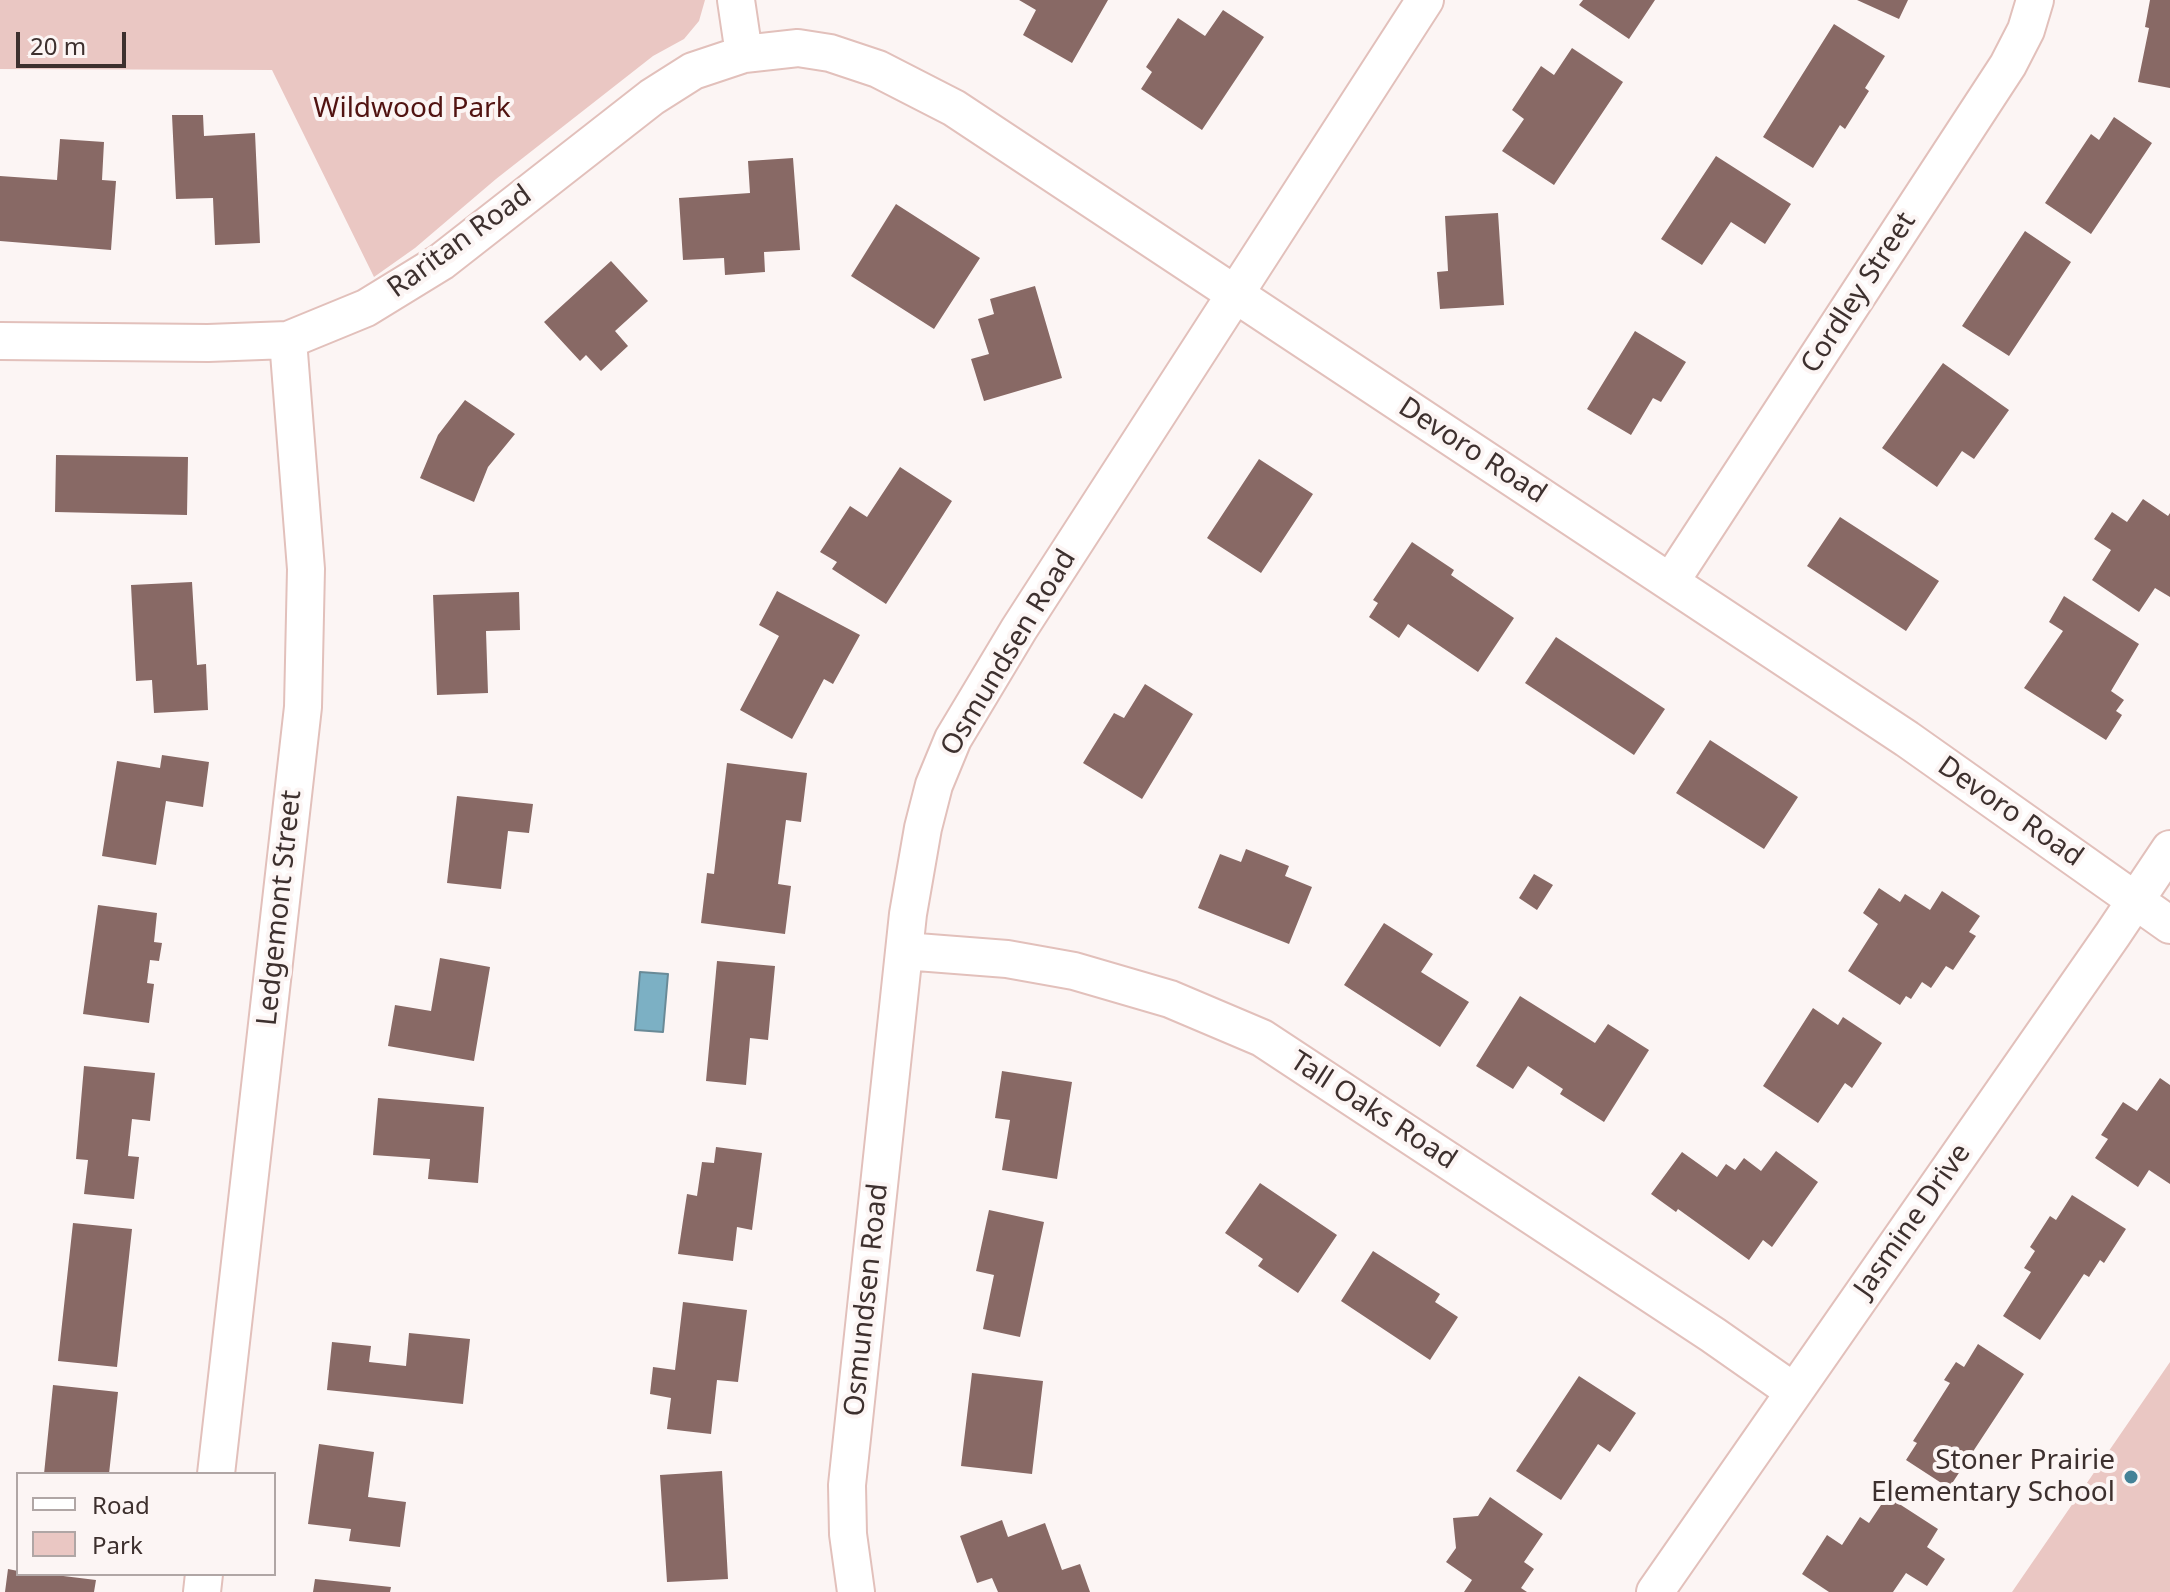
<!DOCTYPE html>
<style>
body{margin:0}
#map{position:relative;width:2170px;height:1592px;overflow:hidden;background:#fcf5f4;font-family:"Noto Sans",sans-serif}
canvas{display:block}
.legend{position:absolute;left:16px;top:1472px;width:260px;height:104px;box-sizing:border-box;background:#fcf5f4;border:2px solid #b0a6a5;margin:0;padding:10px 14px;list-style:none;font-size:24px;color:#3d302e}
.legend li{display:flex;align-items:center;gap:16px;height:40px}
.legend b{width:40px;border:2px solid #b0a6a5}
.scale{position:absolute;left:16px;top:32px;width:110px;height:36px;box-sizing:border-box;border:4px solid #3d302e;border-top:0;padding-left:10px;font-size:24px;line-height:28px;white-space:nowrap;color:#3d302e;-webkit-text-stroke:6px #fcf5f4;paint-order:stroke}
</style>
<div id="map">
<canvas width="2170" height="1592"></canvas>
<ul class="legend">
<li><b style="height:10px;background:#fff"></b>Road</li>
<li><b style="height:22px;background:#eac7c3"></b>Park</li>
</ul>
<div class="scale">20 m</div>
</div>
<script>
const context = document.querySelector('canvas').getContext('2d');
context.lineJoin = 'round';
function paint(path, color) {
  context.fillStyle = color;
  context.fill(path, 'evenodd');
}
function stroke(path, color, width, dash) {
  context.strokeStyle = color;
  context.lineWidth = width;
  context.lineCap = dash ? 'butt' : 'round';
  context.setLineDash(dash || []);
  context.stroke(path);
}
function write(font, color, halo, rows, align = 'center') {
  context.font = font + ' "Noto Sans",sans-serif';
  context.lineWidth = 8;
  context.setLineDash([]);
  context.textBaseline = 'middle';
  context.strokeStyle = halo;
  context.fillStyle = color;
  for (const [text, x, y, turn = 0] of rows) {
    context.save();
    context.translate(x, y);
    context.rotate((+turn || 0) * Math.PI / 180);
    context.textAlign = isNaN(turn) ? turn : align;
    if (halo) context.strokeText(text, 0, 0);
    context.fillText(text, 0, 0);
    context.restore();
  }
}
const green = new Path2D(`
 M0 0H705L699 21 684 39 653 56 496 179 415 248 374 277 272 70 0 69Z
 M2170 1362V1592H2012Z`);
const water = new Path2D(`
 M640 972 668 974 663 1032 635 1030Z`);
const building = new Path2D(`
 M1019 0H1108L1072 63 1023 35 1036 10Z
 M1583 0H1655L1629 39 1579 5Z
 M1857 0H1908L1899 19Z
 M2150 0H2170V88L2138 82 2149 28 2145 27Z
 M1223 10 1264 37 1202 130 1141 89 1152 72 1146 67 1178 18 1205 36Z
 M1834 24 1885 56 1865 88 1869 91 1845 129 1840 125 1813 168 1763 137Z
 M1572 48 1623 82 1554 185 1502 151 1524 119 1512 110 1541 66 1554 75Z
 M172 115H203L204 136 255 133 260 243 215 245 213 198 176 199Z
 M2114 117 2152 143 2091 234 2045 203 2091 134 2099 140Z
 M60 139 104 142 102 180 116 181 111 250 0 241V176L57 180Z
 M1716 156 1791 204 1765 244 1731 222 1702 265 1661 239Z
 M793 158 800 250 764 252 765 272 725 275 724 258 683 260 679 198 750 193 748 161Z
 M896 204 980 258 934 329 851 276Z
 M1498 213 1504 305 1440 309 1437 272 1448 271 1445 216Z
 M2025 231 2071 262 2009 356 1962 326Z
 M611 261 648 301 615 331 628 346 601 371 586 355 580 361 544 322Z
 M1035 286 1062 378 984 401 971 359 989 354 978 319 994 314 990 299Z
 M1635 331 1686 362 1661 402 1653 398 1631 435 1587 409Z
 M1943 363 2009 410 1974 459 1962 451 1937 487 1882 448Z
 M465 400 515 434 488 467 474 502 420 478 438 435Z
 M56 455 188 457 187 515 55 512Z
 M1259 459 1313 494 1261 573 1207 538Z
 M900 467 952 501 886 604 832 569 837 562 820 552 850 506 867 517Z
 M2143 499 2168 516 2170 513V597L2155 588 2139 612 2092 580 2111 550 2094 539 2112 512 2127 522Z
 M1840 517 1939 581 1906 631 1807 566Z
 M1412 542 1454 570 1451 575 1514 618 1478 672 1408 624 1399 638 1369 617 1378 603 1373 600Z
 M192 582 197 665 206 664 208 710 154 713 152 680 136 681 131 585Z
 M777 591 860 635 833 684 824 679 792 739 740 710 779 636 759 625Z
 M519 592 520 630 486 631 488 693 437 695 433 595Z
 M2064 596 2139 644 2111 691 2124 700 2116 711 2122 715 2106 740 2024 688 2063 631 2049 622Z
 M1556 637 1665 709 1634 755 1525 683Z
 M1145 684 1193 714 1142 799 1083 763 1114 713 1124 718Z
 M1710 740 1798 797 1764 849 1676 793Z
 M162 755 209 762 203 807 166 801 156 865 102 856 117 761 160 768Z
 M727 763 807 773 801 822 786 820 778 884 791 886 785 934 701 923 707 873 714 874Z
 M457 796 533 804 529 833 508 831 501 889 447 883Z
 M1246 849 1289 866 1285 876 1312 887 1289 944 1198 908 1220 854 1241 862Z
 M1534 874 1553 885 1537 910 1519 898Z
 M1879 888 1900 902 1905 894 1930 910 1942 891 1980 916 1969 932 1976 936 1953 970 1946 966 1931 988 1922 982 1911 999 1906 996 1900 1005 1848 971 1878 924 1863 913Z
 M98 905 157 913 154 942 162 943 159 961 150 960 147 983 154 984 149 1023 83 1014Z
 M1384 923 1433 954 1421 972 1469 1002 1440 1047 1344 985Z
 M440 958 490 967 474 1061 388 1046 395 1005 431 1011Z
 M717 961 775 966 768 1040 750 1038 746 1085 706 1081Z
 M1520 996 1595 1043 1608 1024 1649 1050 1604 1122 1560 1094 1563 1089 1528 1066 1513 1089 1476 1066Z
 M1813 1008 1838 1025 1843 1017 1882 1043 1852 1088 1845 1083 1818 1123 1763 1086Z
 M84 1066 155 1073 150 1121 132 1119 128 1156 139 1157 134 1199 84 1194 88 1160 76 1159Z
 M1002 1071 1072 1082 1057 1179 1002 1170 1010 1120 995 1118Z
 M2160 1078 2170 1085V1184L2149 1170 2138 1187 2095 1158 2108 1139 2101 1135 2123 1102 2137 1111Z
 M378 1098 484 1107 478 1183 428 1179 430 1159 373 1155Z
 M716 1147 762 1153 752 1230 737 1227 733 1261 678 1254 687 1194 697 1196 702 1162 714 1163Z
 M1776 1151 1818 1182 1772 1247 1763 1240 1749 1260 1678 1209 1676 1212 1651 1194 1682 1152 1717 1177 1726 1164 1735 1170 1744 1158 1761 1171Z
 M1260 1183 1337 1235 1298 1293 1258 1266 1263 1259 1225 1233Z
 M2072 1195 2126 1229 2104 1263 2100 1260 2089 1277 2084 1274 2040 1340 2003 1316 2031 1272 2024 1268 2035 1251 2030 1247 2050 1216 2056 1220Z
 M989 1210 1044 1222 1020 1337 983 1329 994 1275 976 1271Z
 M73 1223 132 1229 117 1367 58 1361Z
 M1373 1251 1440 1294 1435 1302 1458 1317 1430 1360 1341 1301Z
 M683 1302 747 1310 738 1382 717 1380 711 1434 667 1429 671 1398 650 1394 653 1367 675 1370Z
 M409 1333 470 1339 463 1404 327 1390 332 1342 371 1346 369 1362 406 1366Z
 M1978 1344 2024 1374 1949 1488 1906 1460 1917 1443 1913 1441 1950 1383 1944 1380 1956 1362 1964 1367Z
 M972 1373 1043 1381 1032 1474 961 1466Z
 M1579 1376 1636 1413 1610 1452 1598 1444 1561 1500 1516 1471Z
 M53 1385 118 1392 109 1474H44Z
 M319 1444 374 1452 368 1497 406 1502 400 1547 349 1541 351 1529 308 1524Z
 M722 1471 728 1579 667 1582 660 1475Z
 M1887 1496 1938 1529 1927 1547 1945 1559 1927 1586 1906 1573 1893 1592H1829L1802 1574 1827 1535 1842 1545 1860 1517 1869 1523Z
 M1490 1497 1543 1534 1524 1562 1534 1569 1521 1588 1527 1592H1464L1472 1580 1446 1562 1456 1548 1453 1518 1478 1516Z
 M1002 1520 1008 1537 1045 1523 1062 1570 1080 1564 1090 1592H998L992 1578 977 1583 960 1536Z
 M8 1569 18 1571V1574H47L96 1580 94 1592H5Z
 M315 1579 391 1587 390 1592H313Z`);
const minor = new Path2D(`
 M736 0 744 54
 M0 341 208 343 288 340 366 308 441 262 652 97 693 71 744 54 798 48 830 53 878 69 954 108 1907 739 2170 925
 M1671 581 2008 65 2026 30 2035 0
 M904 951 1007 959 1074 971 1170 999 1262 1038 1713 1335 1793 1391
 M216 1474 303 707 306 569 288 340
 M202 1592 204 1574
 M856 1592 848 1534 847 1485 908 914 923 828 934 785 953 739 1019 629 1425 0
 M1655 1592 2113 934 2170 849`);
const markers = [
 [2131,1477,8,"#448297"]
];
const parkNames = [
 ["Wildwood Park",412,109]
];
const streetNames = [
 ["Raritan Road",460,242,-36],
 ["Cordley Street",1859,293,-57],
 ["Devoro Road",1472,451,33],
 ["Osmundsen Road",1009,653,-59],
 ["Devoro Road",2010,812,35],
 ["Ledgemont Street",280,908,-84],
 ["Tall Oaks Road",1373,1111,33],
 ["Jasmine Drive",1913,1221,-55],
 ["Osmundsen Road",867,1300,-84]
];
const poiNames = [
 ["Stoner Prairie",2115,1461],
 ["Elementary School",2115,1493]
];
paint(green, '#eac7c3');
paint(water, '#7cb0c4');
stroke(water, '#698a97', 2);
paint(building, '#886965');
stroke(minor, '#e2c0bb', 40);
stroke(minor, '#fff', 36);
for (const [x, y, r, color] of markers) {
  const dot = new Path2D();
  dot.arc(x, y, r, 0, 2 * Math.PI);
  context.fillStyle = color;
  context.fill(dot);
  stroke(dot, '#fcf5f4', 3);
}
write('28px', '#511311', '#fcf5f4', parkNames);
write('28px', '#3d302e', '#fcf5f4', streetNames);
write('28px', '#3d302e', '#fcf5f4', poiNames, 'right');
</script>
